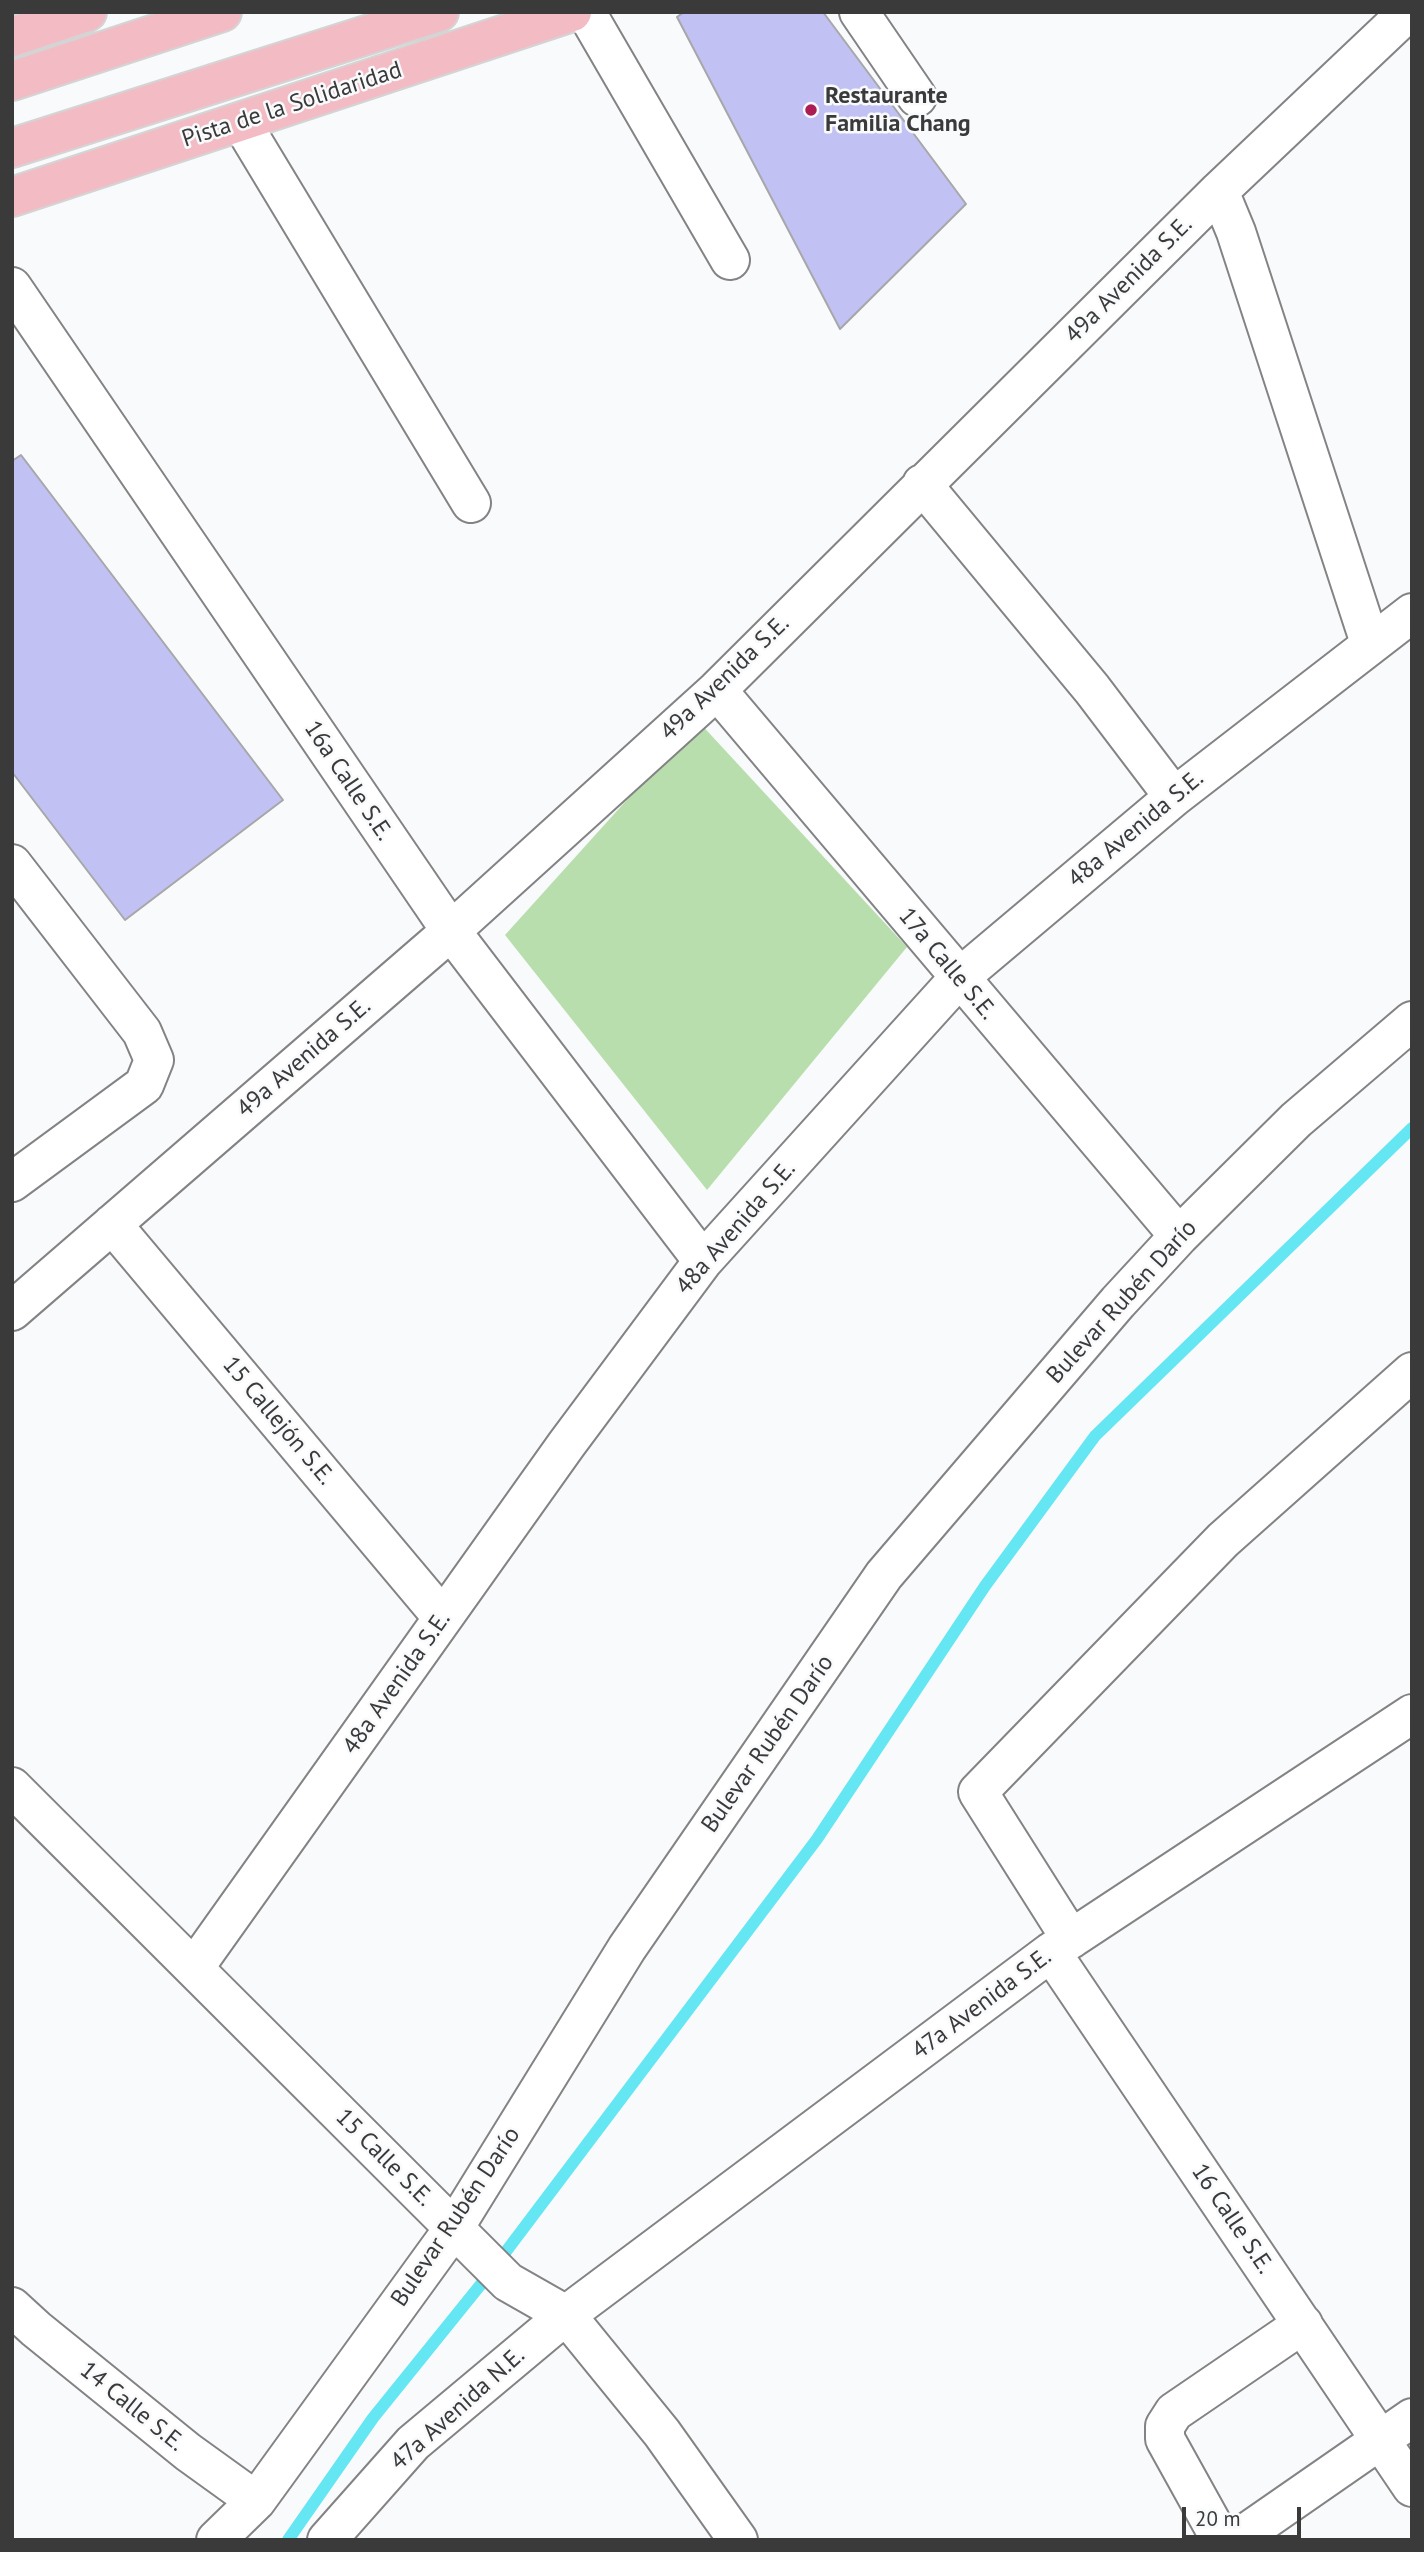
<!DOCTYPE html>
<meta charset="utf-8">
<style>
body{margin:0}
#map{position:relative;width:1424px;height:2552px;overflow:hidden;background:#f9fafc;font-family:"PT Sans",sans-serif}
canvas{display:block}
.frame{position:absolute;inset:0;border:14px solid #3a3a3b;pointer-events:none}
.scale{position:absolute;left:1182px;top:2507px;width:119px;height:32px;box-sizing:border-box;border:4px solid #3a3a3b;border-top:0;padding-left:9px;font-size:21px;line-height:24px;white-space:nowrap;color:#3a3a3b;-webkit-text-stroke:5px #f9fafc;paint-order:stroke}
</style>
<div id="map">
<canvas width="1424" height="2552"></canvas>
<div class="frame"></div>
<div class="scale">20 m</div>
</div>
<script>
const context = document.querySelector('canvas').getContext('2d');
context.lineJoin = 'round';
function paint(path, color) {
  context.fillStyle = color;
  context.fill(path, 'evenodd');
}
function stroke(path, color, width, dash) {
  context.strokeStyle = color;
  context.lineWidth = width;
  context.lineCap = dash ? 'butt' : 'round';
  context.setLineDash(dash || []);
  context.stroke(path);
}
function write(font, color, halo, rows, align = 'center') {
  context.font = font + ' "PT Sans",sans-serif';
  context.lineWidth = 5;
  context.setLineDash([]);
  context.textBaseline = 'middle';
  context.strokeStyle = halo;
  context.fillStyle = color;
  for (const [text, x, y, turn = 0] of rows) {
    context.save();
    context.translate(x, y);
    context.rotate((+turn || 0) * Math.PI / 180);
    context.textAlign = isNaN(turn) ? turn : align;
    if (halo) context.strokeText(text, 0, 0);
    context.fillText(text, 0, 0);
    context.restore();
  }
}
const green = new Path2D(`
 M698 721 907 947 707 1190 505 935Z`);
const stream = new Path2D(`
 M288 2540 373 2418 486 2278 817 1839 985 1586 1095 1436 1412 1128`);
const building = new Path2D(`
 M684 12H823L966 204 840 329 677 17Z
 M21 455 283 800 125 920 12 772V461Z`);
const minor = new Path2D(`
 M586 12 730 260
 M859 12 917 97
 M241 122 471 503
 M1219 191 1236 232 1370 643
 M12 287 451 931 703 1261
 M922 484 1092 689 1174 797
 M717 690 1179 1236
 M12 864 142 1032 154 1060 144 1085 12 1182
 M112 1224 443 1618
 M12 1311 451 931 717 690 1219 191 1408 12
 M12 1787 508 2282 566 2315 662 2433 738 2540
 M1071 1939 978 1792 1223 1540 1412 1372
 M1051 1952 1412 2487
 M194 1968 566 1445 703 1261 959 978 1174 797 1412 613
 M12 2307 36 2329 188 2452 256 2501
 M216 2540 256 2501 454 2228 627 1948 884 1575 1118 1302 1179 1236 1296 1120 1412 1021
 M327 2540 413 2443 566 2315 1051 1952 1412 1714
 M1221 2540 1165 2439V2426L1174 2412 1303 2324
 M1236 2540 1412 2418`);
const major = new Path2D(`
 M12 37 87 12
 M12 81 222 12
 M12 148 439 12
 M12 197 572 12`);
const markers = [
 [811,110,7,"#ac1d54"]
];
const poiNames = [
 ["Restaurante",825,96],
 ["Familia Chang",825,124]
];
const streetNames = [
 ["Pista de la Solidaridad",292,105,-18],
 ["49a Avenida S.E.",1129,280,-45],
 ["49a Avenida S.E.",725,678,-44],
 ["16a Calle S.E.",348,781,56],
 ["48a Avenida S.E.",1136,829,-40],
 ["17a Calle S.E.",947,964,50],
 ["49a Avenida S.E.",304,1058,-41],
 ["48a Avenida S.E.",736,1228,-49],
 ["Bulevar Rubén Darío",1122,1302,-48],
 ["15 Callejón S.E.",278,1421,50],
 ["48a Avenida S.E.",397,1683,-55],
 ["Bulevar Rubén Darío",768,1744,-55],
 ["47a Avenida S.E.",982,2004,-37],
 ["15 Calle S.E.",384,2158,45],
 ["Bulevar Rubén Darío",456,2217,-56],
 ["16 Calle S.E.",1232,2219,56],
 ["14 Calle S.E.",132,2407,39],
 ["47a Avenida N.E.",458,2409,-42]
];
paint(green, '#b9dead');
stroke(stream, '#64e6f3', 12);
paint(building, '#c1c1f3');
stroke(building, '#a7a7a9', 2);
stroke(minor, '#838385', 42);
stroke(major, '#d4d4d4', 42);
stroke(minor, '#fff', 38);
stroke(major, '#f3bcc5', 38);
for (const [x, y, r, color] of markers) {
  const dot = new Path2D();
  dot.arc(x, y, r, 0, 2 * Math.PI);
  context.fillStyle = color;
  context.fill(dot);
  stroke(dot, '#f9fafc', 2.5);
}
write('bold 24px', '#3a3a3b', '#f9fafc', poiNames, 'left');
write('24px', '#3a3a3b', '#f9fafc', streetNames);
</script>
